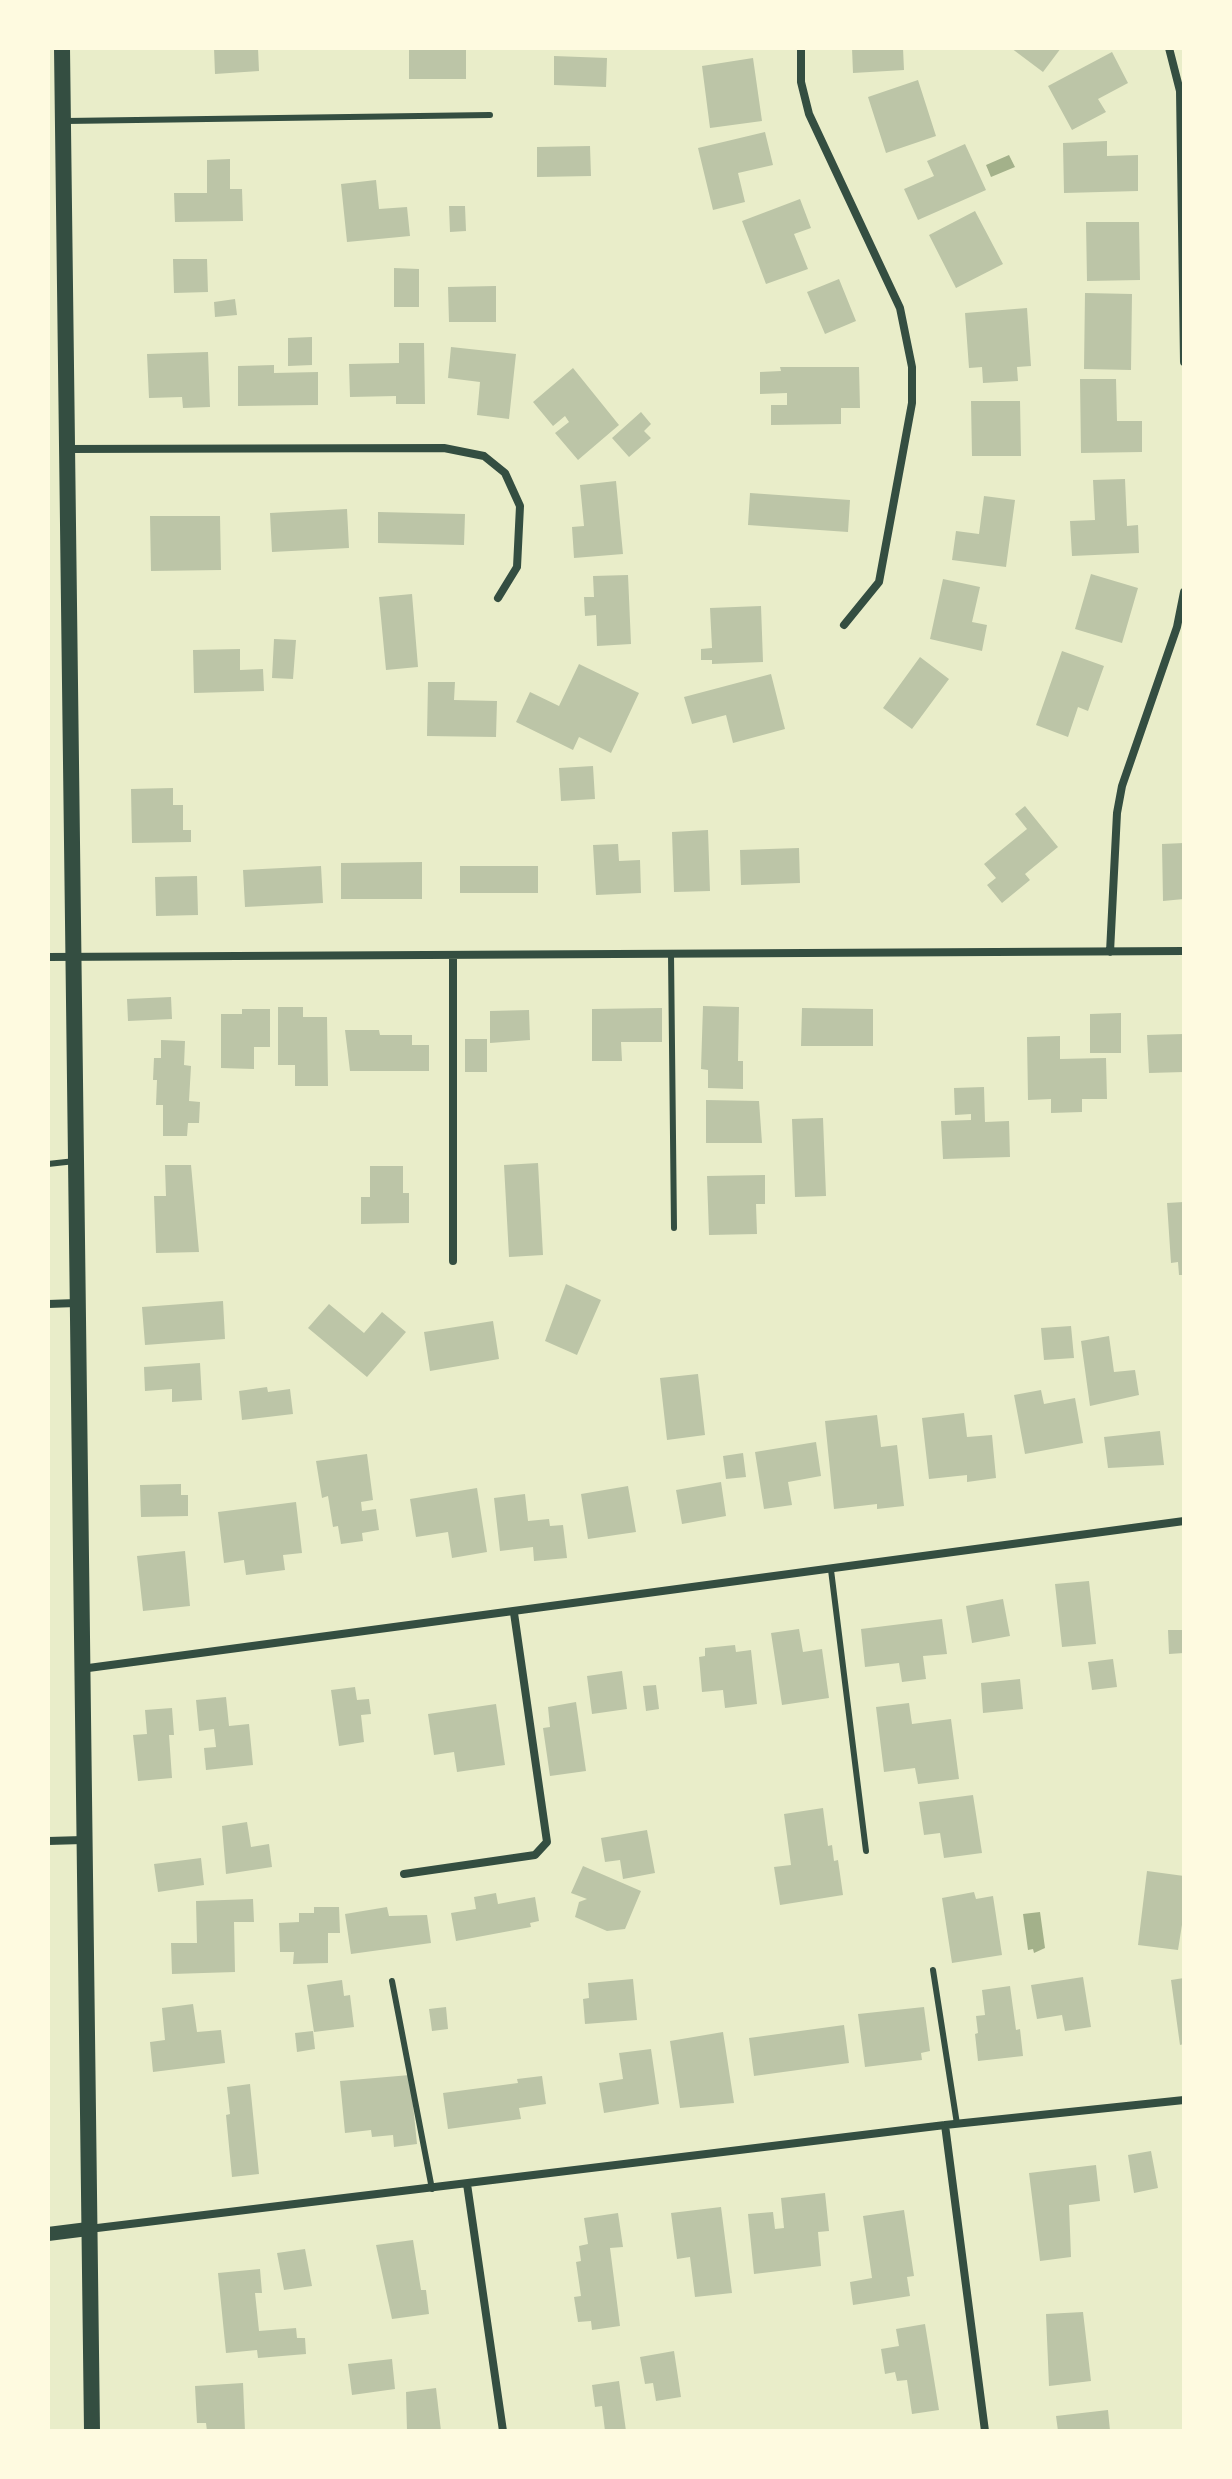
<!DOCTYPE html>
<style>
body{margin:0}
#map{position:relative;width:1232px;height:2479px;overflow:hidden;background:#e9edc9;font-family:"Fira Sans Condensed",sans-serif}
canvas{display:block}
.frame{position:absolute;inset:0;border:50px solid #fefae0;pointer-events:none}
</style>
<div id="map">
<canvas width="1232" height="2479"></canvas>
<div class="frame"></div>
</div>
<script>
const context = document.querySelector('canvas').getContext('2d');
context.lineJoin = 'round';
function paint(path, color) {
  context.fillStyle = color;
  context.fill(path, 'evenodd');
}
function stroke(path, color, width, dash) {
  context.strokeStyle = color;
  context.lineWidth = width;
  context.lineCap = dash ? 'butt' : 'round';
  context.setLineDash(dash || []);
  context.stroke(path);
}
const water = new Path2D(`
 M1009 155 1015 167 991 177 986 165Z
 M1040 1912 1045 1948 1034 1953 1033 1949 1028 1950 1023 1914Z`);
const building = new Path2D(`
 M214 48H258L259 71 215 74Z
 M409 48H466V79H409Z
 M852 48H903L904 70 853 73Z
 M1011 48H1061L1043 72Z
 M1112 52 1128 83 1098 99 1106 112 1072 130 1048 86Z
 M554 56 607 58 606 87 554 85Z
 M753 58 762 121 710 128 702 66Z
 M918 80 936 136 886 153 868 97Z
 M765 132 773 165 738 173 745 202 713 210 698 148Z
 M1107 141V156L1138 155V191L1064 193 1063 143Z
 M965 144 986 190 918 220 904 189 934 176 927 161Z
 M590 146 591 176 537 177V147Z
 M230 159V189H242L243 221 175 222 174 193H207V160Z
 M376 180 379 209 407 207 410 236 347 242 341 184Z
 M800 199 811 228 794 234 808 269 766 284 742 221Z
 M449 206H465L466 231 450 232Z
 M975 211 1003 264 956 288 929 235Z
 M1086 222H1139L1140 280 1087 281Z
 M173 259H207L208 292 174 293Z
 M394 268 419 269V307H394Z
 M839 279 856 321 825 334 807 292Z
 M496 286V322H449L448 287Z
 M1085 293 1132 294 1131 370 1084 369Z
 M235 299 237 315 215 317 214 302Z
 M1027 308 1031 366 1017 367 1018 381 983 383 982 367 969 368 965 313Z
 M312 337V365L288 366V338Z
 M399 343H424L425 404H396V396L350 397 349 364 399 363Z
 M451 347 516 354 509 419 477 415 480 382 448 378Z
 M208 352 210 407 183 408 182 397 149 398 147 354Z
 M274 365V373L318 372V405L238 406V366Z
 M780 367H859L860 408H841V424L771 425V405H787V393L760 394V372L781 371Z
 M573 368 619 425 578 460 555 433 569 422 565 416 553 426 533 402Z
 M1080 379H1116L1117 421H1142V452L1081 453Z
 M971 401H1020L1021 456H972Z
 M641 412 651 424 644 431 651 438 629 457 612 438Z
 M1125 479 1127 526 1138 525 1139 553 1072 556 1070 521 1095 520 1093 480Z
 M616 481 623 554 574 558 572 527 584 526 580 485Z
 M750 493 850 500 848 532 748 525Z
 M984 496 1015 500 1006 567 952 560 956 531 979 534Z
 M347 509 349 548 272 552 270 513Z
 M378 512 465 514 464 545 378 543Z
 M150 516H220L221 570 151 571Z
 M1091 574 1138 588 1122 643 1075 629Z
 M628 575 631 644 597 646 596 615 585 616 584 597H594L593 576Z
 M943 579 980 587 972 622 987 625 982 651 930 639Z
 M412 594 418 667 386 670 379 597Z
 M761 606 763 662 712 664V660H701V649L712 648 710 608Z
 M274 639 296 640 293 679 272 678Z
 M240 649V670L263 669 264 691 194 693 193 650Z
 M1062 651 1104 666 1088 711 1078 707 1068 737 1036 725Z
 M920 657 949 679 912 729 883 708Z
 M579 664 639 693 611 753 579 737 573 750 516 722 530 692 559 706Z
 M771 674 785 729 733 743 726 715 692 724 684 697Z
 M428 682H455L454 700 497 701 496 737 427 736Z
 M593 766 595 799 561 801 559 768Z
 M173 788V805H183V830H191V842L132 843 131 789Z
 M1025 806 1058 847 1025 874 1030 880 1002 903 987 885 996 878 984 864 1027 829 1015 814Z
 M708 830 710 891 674 892 672 832Z
 M1184 843V899L1163 901 1162 844Z
 M618 844 619 861 640 860 641 893 596 895 593 845Z
 M799 848 800 883 741 885 740 850Z
 M422 862V899H341V863Z
 M321 866 323 903 245 907 243 870Z
 M460 866H538V893H460Z
 M197 876 198 915 156 916 155 877Z
 M171 997 172 1019 128 1021 127 999Z
 M703 1006 739 1007 738 1061H743V1089L708 1088V1070L701 1069Z
 M278 1007H303V1017H327L328 1086H295V1065H278Z
 M662 1008V1042H621L622 1061H592V1009Z
 M802 1008 873 1009V1046H801Z
 M242 1009H270V1047H254V1069L221 1068V1014H242Z
 M529 1010 530 1040 490 1043V1011Z
 M1121 1013V1053H1090V1014Z
 M345 1030H379L380 1035H412V1045H429V1071H350Z
 M1184 1034V1072L1149 1073 1147 1035Z
 M1060 1036V1059L1106 1058 1107 1099H1082V1112L1051 1113V1099L1028 1100 1027 1037Z
 M465 1039H487V1072H465Z
 M161 1040 185 1041 184 1065 191 1066 189 1101 200 1102 199 1123H188L187 1136H163V1105H156L157 1080H153L154 1058H161Z
 M984 1087 985 1122 1009 1121 1010 1157 943 1159 941 1121 971 1120V1114L955 1115 954 1088Z
 M706 1100 759 1101 762 1143H706Z
 M823 1118 826 1196 795 1197 792 1119Z
 M538 1163 543 1255 509 1257 504 1165Z
 M165 1165H191L199 1252 156 1253 154 1196H166Z
 M370 1166H403V1193H409V1223L361 1224V1197H370Z
 M765 1175V1204H756L757 1234 709 1235 707 1176Z
 M1184 1202V1275H1179L1178 1262 1171 1263 1167 1203Z
 M566 1284 601 1300 577 1355 545 1341Z
 M223 1301 225 1339 145 1345 142 1307Z
 M329 1304 364 1333 382 1312 406 1332 367 1377 308 1328Z
 M493 1321 499 1359 430 1371 424 1332Z
 M1071 1326 1074 1358 1044 1360 1041 1328Z
 M1109 1336 1114 1372 1135 1370 1139 1395 1090 1406 1081 1341Z
 M200 1363 202 1400 172 1402V1389L145 1391 144 1367Z
 M698 1374 705 1435 667 1440 660 1378Z
 M267 1387 268 1392 290 1389 293 1414 242 1420 239 1391Z
 M1041 1390 1044 1404 1075 1398 1083 1443 1025 1454 1014 1395Z
 M964 1413 967 1437 992 1435 996 1478 967 1482V1475L929 1479 922 1418Z
 M877 1415 881 1447 897 1445 904 1506 877 1509V1504L834 1509 825 1421Z
 M1160 1431 1164 1465 1108 1468 1104 1437Z
 M816 1442 821 1476 788 1482 792 1505 764 1509 755 1452Z
 M743 1453 746 1477 726 1479 723 1456Z
 M367 1454 373 1500 361 1502 362 1511 376 1509 379 1530 362 1533 363 1541 341 1544 338 1526 333 1527 328 1496 322 1498 316 1461Z
 M721 1482 726 1516 682 1524 676 1490Z
 M181 1484V1495H188V1516L141 1517 140 1485Z
 M628 1486 636 1532 588 1539 581 1494Z
 M477 1488 487 1552 452 1558 448 1532 416 1537 410 1499Z
 M525 1494 528 1521 549 1519 550 1526 563 1525 567 1558 534 1561 533 1547 500 1551 494 1498Z
 M296 1502 302 1553 283 1555 285 1570 246 1575 244 1560 224 1563 218 1512Z
 M185 1551 190 1606 143 1611 137 1556Z
 M1089 1581 1096 1644 1062 1647 1055 1584Z
 M1003 1599 1010 1636 972 1643 966 1606Z
 M942 1619 947 1654 923 1656 926 1679 902 1682 899 1663 865 1667 861 1629Z
 M799 1629 803 1652 822 1649 829 1698 782 1705 771 1633Z
 M1168 1630H1184V1653L1169 1654Z
 M735 1645 736 1652 751 1650 757 1704 725 1708 723 1690 702 1692 699 1657 705 1656V1648Z
 M1113 1659 1117 1687 1092 1690 1088 1662Z
 M622 1671 627 1709 592 1714 587 1676Z
 M1020 1679 1023 1709 983 1713 981 1683Z
 M656 1685 659 1709 646 1711 643 1686Z
 M355 1687 357 1700 369 1699 371 1714 361 1715 364 1742 339 1746 331 1690Z
 M226 1697 229 1726 249 1724 253 1765 206 1770 204 1748 216 1747 214 1729 199 1731 196 1700Z
 M576 1702 586 1771 550 1776 543 1728 550 1727 548 1707Z
 M909 1703 912 1724 951 1719 959 1779 918 1784 915 1768 884 1772 876 1707Z
 M496 1704 505 1765 457 1772 454 1752 434 1755 428 1714Z
 M172 1708 174 1735H169L172 1778 138 1781 133 1735 147 1734 145 1710Z
 M973 1795 982 1853 944 1858 940 1833 924 1835 919 1802Z
 M823 1808 828 1846 832 1845 834 1861 838 1860 843 1895 780 1905 774 1867 791 1865 784 1814Z
 M247 1822 251 1847 269 1844 272 1867 226 1874 222 1826Z
 M647 1830 655 1873 623 1879 620 1860 605 1862 601 1838Z
 M201 1858 204 1885 158 1892 154 1864Z
 M583 1866 641 1891 625 1929 607 1931 575 1917 579 1902 587 1899 571 1893Z
 M1147 1871 1184 1876V1912L1178 1950 1138 1945Z
 M974 1892 976 1899 993 1896 1002 1955 952 1963 942 1898Z
 M496 1893 498 1904 535 1897 539 1921 530 1923 531 1927 456 1941 451 1913 476 1909 474 1897Z
 M253 1899 254 1922H234L235 1972 172 1974 171 1943H197L196 1901Z
 M314 1907H339L340 1933H328V1963L293 1964 294 1952H280L279 1923 299 1922V1913H314Z
 M387 1907 389 1916 427 1915 431 1943 351 1954 345 1914Z
 M1083 1977 1091 2027 1065 2031 1062 2015 1037 2019 1031 1985Z
 M1184 1978V2044L1180 2045 1171 1980Z
 M633 1979 637 2020 585 2024 583 1999 589 1998 588 1983Z
 M342 1980 344 1996 350 1995 354 2027 314 2032 307 1985Z
 M1010 1986 1016 2030 1020 2029 1023 2056 978 2061 975 2034 978 2033 976 2016 985 2015 982 1990Z
 M193 2004 197 2032 221 2030 225 2063 153 2072 150 2042 165 2040 162 2008Z
 M446 2007 448 2029 432 2031 429 2009Z
 M924 2007 930 2051 921 2053 922 2060 865 2067 858 2014Z
 M844 2025 849 2063 754 2076 749 2038Z
 M313 2031 315 2049 297 2052 295 2033Z
 M723 2032 734 2103 680 2108 670 2041Z
 M651 2049 659 2104 604 2113 599 2083 623 2079 619 2053Z
 M410 2075 417 2144 394 2147 393 2135 372 2137 371 2130 345 2133 340 2081Z
 M542 2076 546 2104 519 2108 521 2119 448 2129 443 2093 518 2083 517 2079Z
 M250 2084 259 2174 232 2177 226 2115 230 2114 227 2087Z
 M1151 2151 1158 2188 1134 2193 1128 2155Z
 M1096 2165 1100 2201 1069 2205 1071 2257 1040 2261 1029 2173Z
 M825 2193 829 2231 818 2232 821 2266 754 2274 748 2214 773 2212 775 2229 784 2228 781 2198Z
 M721 2207 732 2293 695 2297 690 2257 677 2259 671 2213Z
 M904 2210 914 2276 907 2277 910 2296 853 2305 850 2282 872 2278 863 2216Z
 M618 2213 623 2247 610 2248 620 2326 592 2330 591 2321 578 2322 574 2297 581 2296 576 2262 581 2261 579 2246 588 2244 584 2218Z
 M413 2240 421 2290H426L429 2314 392 2319 376 2245Z
 M305 2249 312 2286 284 2290 277 2253Z
 M260 2269 262 2293H255L259 2331 296 2328 297 2338H305L306 2354 258 2358 257 2350 226 2353 218 2273Z
 M1083 2312 1091 2381 1049 2386 1046 2314Z
 M925 2324 939 2410 912 2414 907 2380 897 2381 895 2372 885 2374 881 2349 899 2346 896 2329Z
 M674 2351 681 2397 656 2401 653 2383 645 2384 640 2357Z
 M392 2359 395 2389 352 2395 348 2364Z
 M619 2381 626 2431H605L602 2406 595 2407 592 2385Z
 M243 2383 245 2431H207L206 2423H197L195 2386Z
 M436 2388 441 2431H407L406 2392Z
 M1108 2410 1110 2431H1058L1056 2416Z`);
const service = new Path2D(`
 M66 121 490 115
 M671 954 674 1228
 M48 1164 75 1161
 M831 1570 866 1851
 M933 1970 957 2124
 M392 1981 432 2189`);
const minor = new Path2D(`
 M801 48V82L809 114 900 308 912 367V403L879 582 844 625
 M1169 48 1180 91 1184 362
 M67 449 444 448 484 456 505 473 520 506 517 567 498 598
 M1110 952 1117 813 1122 786 1177 627 1184 592
 M453 955V1261
 M48 957 1184 951
 M48 1304 76 1303
 M81 1669 1184 1521
 M48 1841 83 1840
 M404 1874 535 1855 547 1842 514 1613
 M945 2125 985 2431
 M467 2184 503 2431
 M89 2229 945 2125 1184 2100`);
const tertiary = new Path2D(`
 M48 2234 88 2229`);
const secondary = new Path2D(`
 M62 48 92 2431`);
paint(water, '#a3b18a');
paint(building, '#bcc5a7');
stroke(service, '#344e41', 6);
stroke(minor, '#344e41', 8);
stroke(tertiary, '#344e41', 14);
stroke(secondary, '#344e41', 16);
</script>
